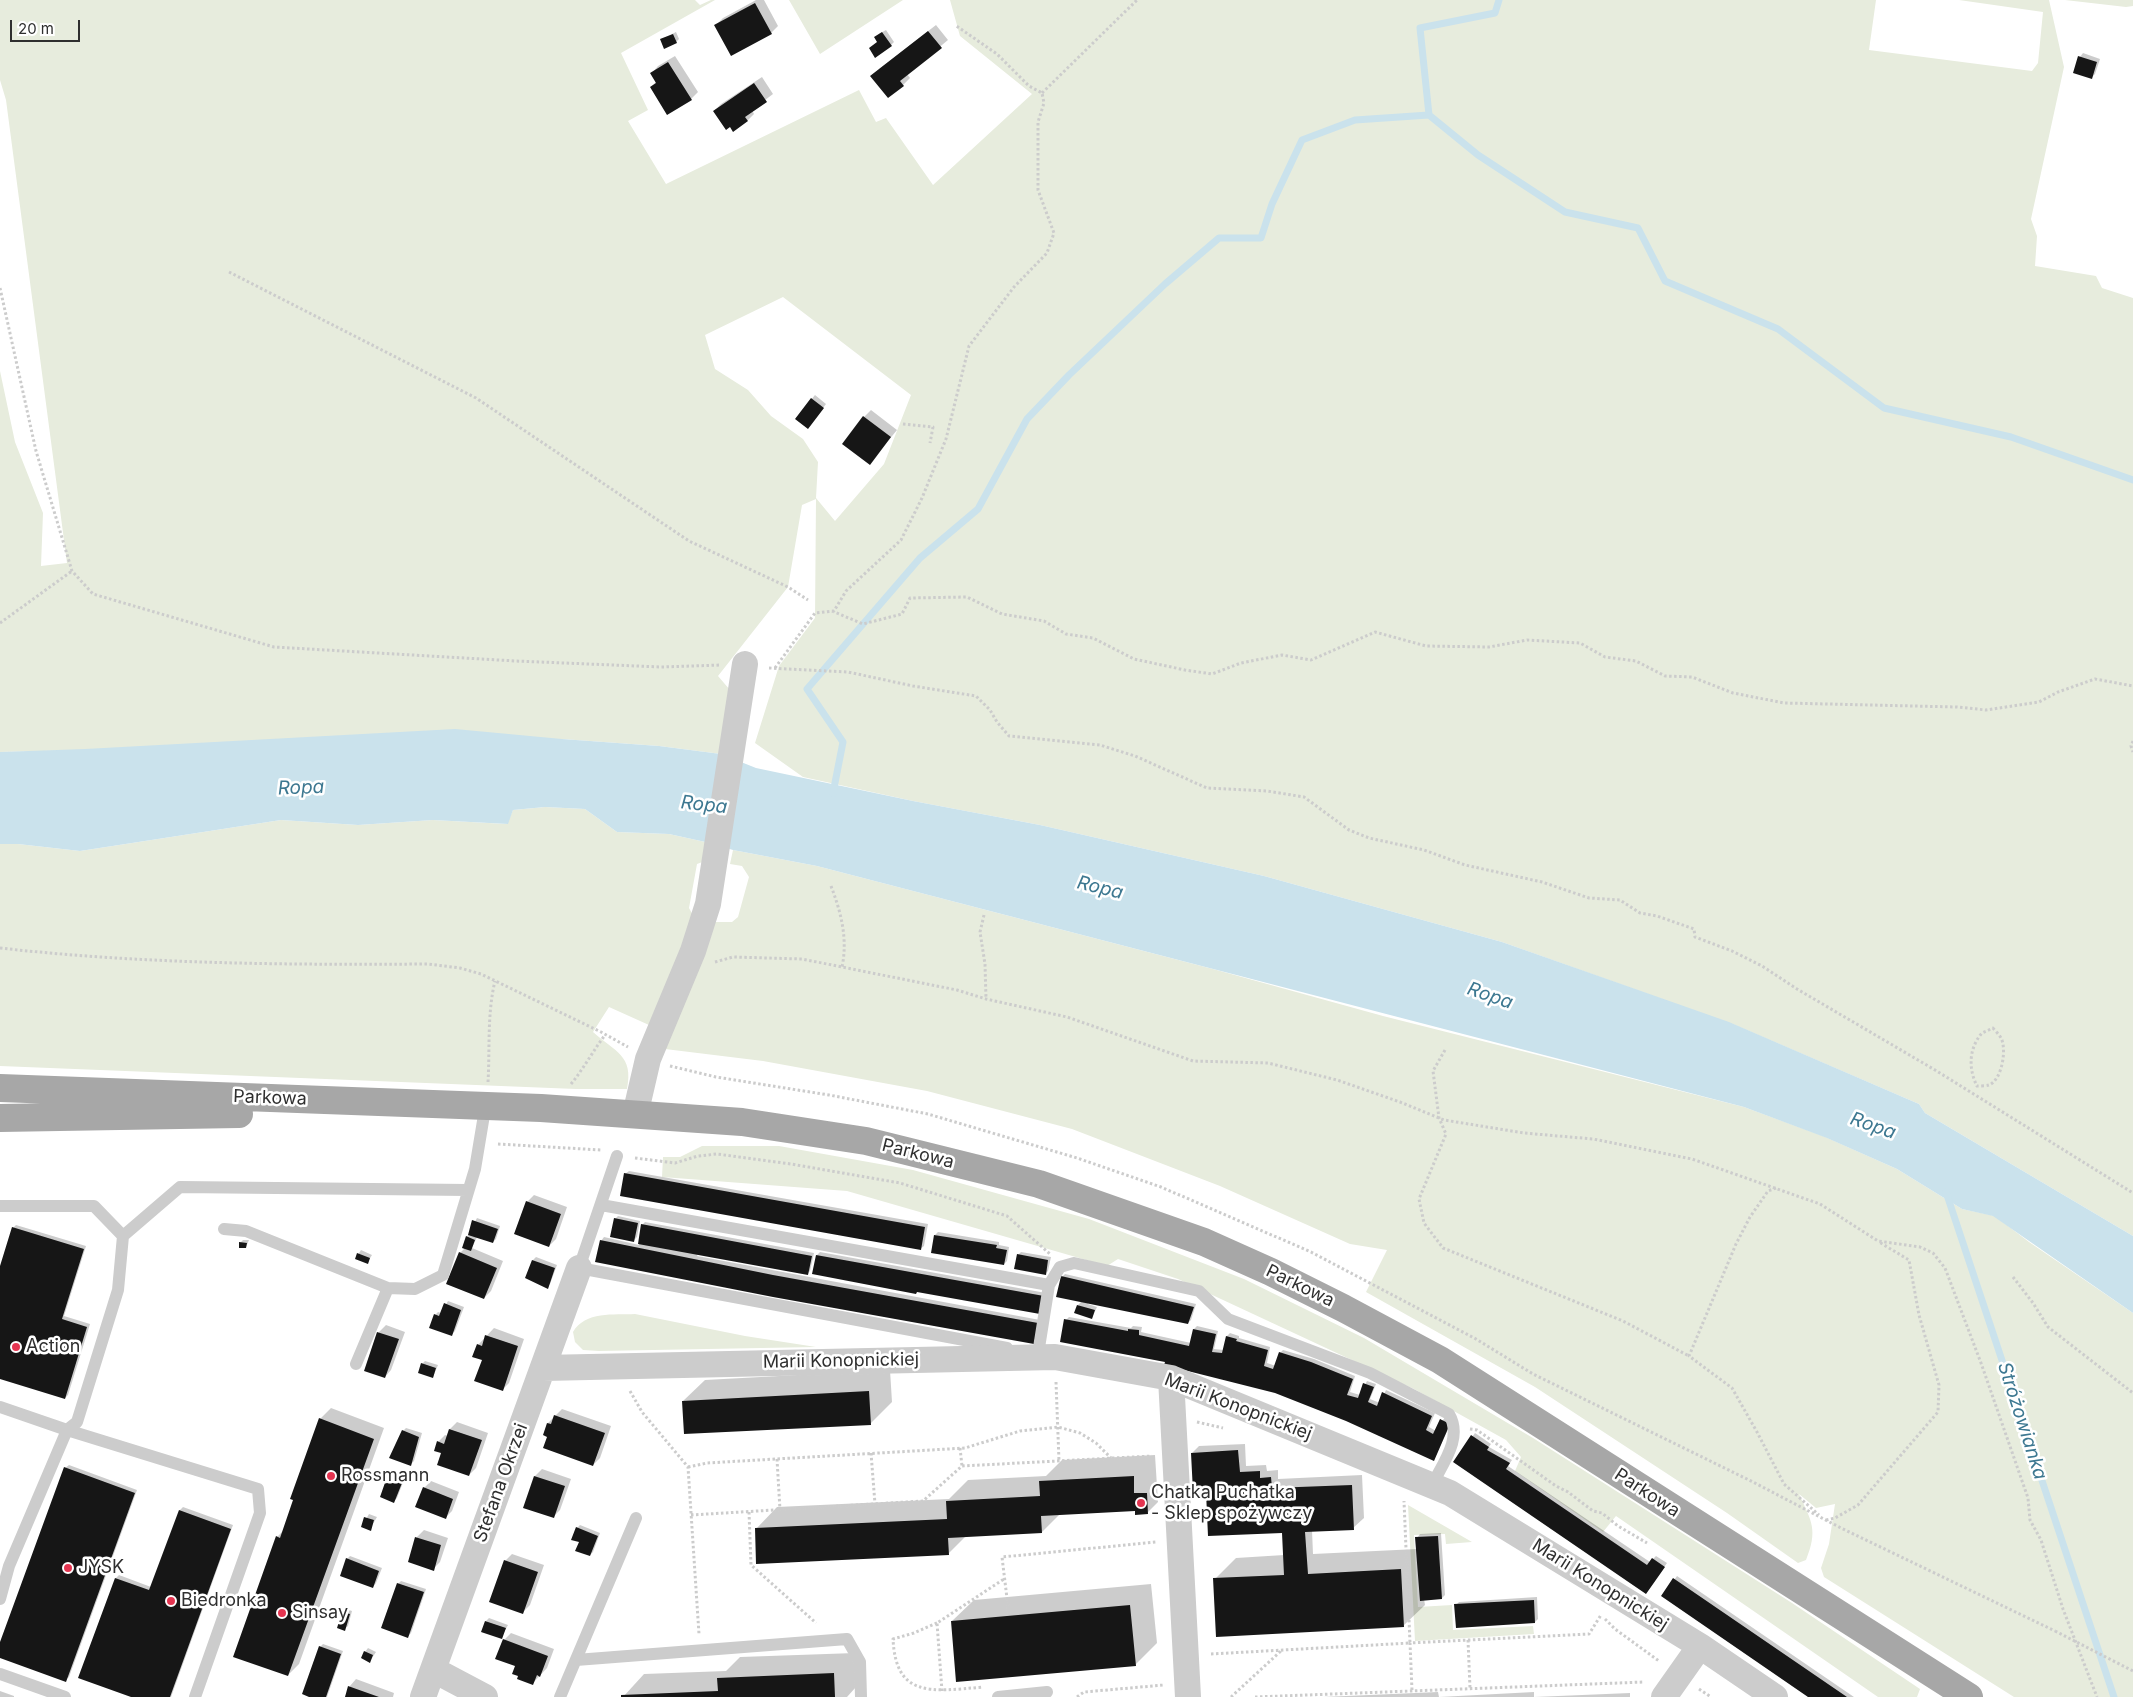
<!DOCTYPE html>
<meta charset="utf-8">
<style>
body{margin:0}
#map{position:relative;width:2133px;height:1697px;overflow:hidden;background:#fff;font-family:Inter,sans-serif}
canvas{display:block}
.scale{position:absolute;left:10px;top:20px;width:70px;height:22px;box-sizing:border-box;border:2px solid #2f2f2f;border-top:0;padding-left:6px;font-size:15px;line-height:18px;white-space:nowrap;color:#2f2f2f;-webkit-text-stroke:4px #fff;paint-order:stroke}
</style>
<div id="map">
<canvas width="2133" height="1697"></canvas>
<div class="scale">20 m</div>
</div>
<script>
const context = document.querySelector('canvas').getContext('2d');
context.lineJoin = 'round';
function paint(path, color) {
  context.fillStyle = color;
  context.fill(path, 'evenodd');
}
function stroke(path, color, width, dash) {
  context.strokeStyle = color;
  context.lineWidth = width;
  context.lineCap = dash ? 'butt' : 'round';
  context.setLineDash(dash || []);
  context.stroke(path);
}
function write(font, color, halo, rows, align = 'center') {
  context.font = font + ' Inter,sans-serif';
  context.lineWidth = 5;
  context.setLineDash([]);
  context.textBaseline = 'middle';
  context.strokeStyle = halo;
  context.fillStyle = color;
  for (const [text, x, y, turn = 0] of rows) {
    context.save();
    context.translate(x, y);
    context.rotate((+turn || 0) * Math.PI / 180);
    context.textAlign = isNaN(turn) ? turn : align;
    if (halo) context.strokeText(text, 0, 0);
    context.fillText(text, 0, 0);
    context.restore();
  }
}
const green = new Path2D(`
 M0 0H695L700 5 711 0H715L621 53 648 110 628 121 666 184 859 90 876 122 886 118 933 185 1032 94 960 36 950 0H1876L1869 50 2032 71 2038 63 2043 12 1959 0H2049L2064 67 2031 219 2037 236 2035 266 2096 276 2102 288 2133 298V1236L1925 1113 1919 1104 1735 1025 1502 942 1264 876 1040 825 913 801 803 777 755 743 779 666 815 618 816 499 802 505 788 587 718 676 730 690 721 754 659 746 562 739 0 752V371L15 442 43 513 41 566 67 563 6 100 0 80ZM783 297 911 395 884 464 835 521 816 498 818 462 803 439 771 416 748 390 715 369 705 335Z
 M789 0H903L820 54Z
 M2065 0H2133V6L2126 7Z
 M545 807 585 809 617 832 669 834 710 843 705 861 697 864 689 908 695 919 649 1025 609 1007 593 1032C615 1052 634 1055 627 1089H576L0 1066V844H18L80 851 281 820 358 825 433 820 507 824 513 810Z
 M733 850 817 866 1213 969 1383 1016 1744 1107 1823 1136 1897 1169 1962 1209 1995 1216 2029 1242 2133 1313V1697H2014L1824 1577 1821 1568 1829 1544 1835 1504 1816 1508 1799 1494C1812 1522 1818 1530 1806 1560L1798 1563 1727 1513 1535 1387 1366 1292 1387 1250 1350 1244 1220 1186 1072 1129 927 1091 763 1061 665 1049 713 922H732L738 917 749 877 742 866 730 864Z
 M702 1146H779L913 1170 1089 1219 1244 1279 1364 1338 1533 1438 1792 1603 1920 1689 1917 1697H1878L1616 1516 1603 1532 1515 1471 1521 1457 1506 1440 1414 1389 1178 1279 1118 1259 1107 1266 847 1191 662 1177 663 1157H680Z
 M635 1314 745 1336 816 1347 599 1351 583 1350 575 1342 573 1332C585 1311 614 1315 635 1314Z
 M1408 1505 1472 1542 1446 1544 1445 1534 1414 1535 1418 1607 1452 1605 1453 1630 1533 1626 1534 1634 1415 1641Z`);
const water = new Path2D(`
 M455 729 562 739 659 746 721 754 756 768 913 801 1040 825 1264 876 1502 942 1729 1022 1919 1104 1925 1113 2133 1236V1313L1993 1216 1962 1209 1897 1169 1827 1138 1744 1107 817 866 733 850 710 843 669 834 617 832 585 809 545 807 513 810 508 824 433 820 358 825 281 820 80 851 18 844H0V752L85 749Z`);
const shadow = new Path2D(`
 M756 0H764L778 26 771 33 716 25 723 18Z
 M936 25 948 40 907 74 910 78 903 85 879 69Z
 M886 30 894 42 891 45 879 41V34Z
 M676 32 679 39 676 42 662 39Z
 M2083 53 2100 59 2095 74 2092 77 2080 57Z
 M675 56 698 92 691 99 651 87 657 81 652 73 658 66Z
 M762 77 773 94 752 110 754 114 748 120 714 111 721 104Z
 M815 395 826 404 811 424 796 418Z
 M871 410 897 430 870 463 864 417Z
 M629 1171 928 1224 924 1246 920 1249 625 1174Z
 M534 1195 567 1207 556 1239 549 1246 527 1202Z
 M618 1216 640 1221 637 1237 634 1240 615 1219Z
 M477 1218 500 1226 496 1239 493 1242 477 1237 472 1248 503 1261 491 1291 484 1298 460 1253 465 1248 467 1237Z
 M645 1222 814 1253 810 1271 807 1274 698 1254 697 1256 1040 1320 1037 1339 601 1241 604 1237 639 1245 642 1225Z
 M16 1225 86 1246 64 1316 90 1324 68 1395 65 1398 0 1378V1270L13 1228Z
 M938 1232 999 1242V1245L1009 1247 1007 1261 1004 1264 935 1235Z
 M243 1240H249L246 1247 240 1243Z
 M361 1250 372 1255 367 1263 356 1258Z
 M820 1252 1046 1293 1040 1312 814 1273 817 1255Z
 M1021 1252 1051 1257 1048 1271 1045 1274 1018 1255Z
 M536 1257 557 1265 550 1284 547 1287 533 1260Z
 M1065 1274 1196 1304 1191 1320 1188 1323 1089 1302 1088 1304 1097 1307 1092 1318 1078 1305 1082 1301 1062 1277Z
 M448 1301 464 1307 455 1331 452 1334 435 1315 438 1312 441 1313Z
 M1069 1317 1131 1328 1133 1326 1142 1327 1141 1332 1191 1343 1194 1329 1197 1326 1218 1331 1214 1349 1224 1350 1227 1336 1230 1333 1239 1336V1338L1270 1347 1267 1363 1276 1366 1280 1353 1283 1350 1314 1359 1355 1376 1350 1392 1360 1395 1367 1381 1376 1384 1370 1399 1380 1403 1386 1390 1435 1413 1429 1427 1436 1431 1445 1417 1452 1421 1434 1459 1347 1420 1275 1392 1166 1361 1066 1320Z
 M386 1325 405 1332 391 1370 385 1377 365 1370 379 1332Z
 M494 1328 524 1339 509 1383 502 1390 483 1359 478 1345Z
 M425 1361 438 1365 433 1377 422 1364Z
 M890 1370 892 1402 871 1423 683 1401 705 1380Z
 M331 1408 384 1428 299 1664 288 1675 277 1537 284 1530 320 1419Z
 M562 1409 611 1426 600 1458 593 1465 549 1436 548 1423Z
 M457 1422 488 1433 476 1468 469 1475 438 1442 445 1435 448 1436 450 1429Z
 M406 1428 422 1433 414 1461 411 1464 403 1431Z
 M1475 1433 1491 1444 1489 1447 1512 1460 1508 1466 1650 1562 1656 1556 1667 1563 1649 1589 1646 1592 1454 1462Z
 M1245 1444 1246 1466 1266 1465 1267 1471 1278 1470V1479L1362 1475 1364 1518 1353 1528 1312 1530 1313 1554 1417 1549V1538L1420 1534 1441 1533 1445 1595 1442 1598 1424 1599 1425 1605 1403 1626 1215 1579 1236 1558 1284 1555 1285 1532 1208 1492 1192 1453 1199 1446Z
 M1155 1455 1158 1502 1147 1513 1136 1510 1060 1514 1042 1532 966 1536 948 1554 756 1529 777 1507 949 1499 968 1480 1046 1476 1062 1460Z
 M69 1465 137 1490 69 1677 65 1680 0 1656V1646L65 1468Z
 M542 1469 571 1479 560 1510 553 1517 525 1507 535 1476Z
 M391 1475 404 1480 397 1498 394 1501 388 1478Z
 M431 1481 459 1492 452 1511 445 1518 424 1488Z
 M183 1507 233 1525 171 1697H135L116 1578 119 1575 151 1587 180 1510Z
 M369 1514 377 1517 370 1529 362 1526Z
 M580 1525 600 1533 593 1552 590 1555 580 1542 577 1528Z
 M424 1530 448 1538 440 1562 433 1569 409 1562 417 1537Z
 M512 1554 544 1565 530 1605 523 1612 505 1561Z
 M350 1556 382 1568 376 1583 373 1587 347 1559Z
 M1677 1576 1854 1697H1811L1663 1596Z
 M401 1581 426 1589 411 1633 408 1636 398 1584Z
 M1151 1584 1157 1643 1135 1665 952 1621 974 1600Z
 M1537 1597 1538 1619 1535 1622 1456 1605 1459 1602Z
 M346 1609 352 1611 348 1626 344 1629 343 1612Z
 M489 1618 508 1625 501 1638 486 1621Z
 M511 1633 554 1649 547 1668 533 1683 516 1666 504 1640Z
 M323 1644 343 1651 327 1697H313L320 1647Z
 M368 1648 376 1652 370 1661 365 1652Z
 M855 1653 856 1687 847 1697H623L644 1674 726 1671 740 1657Z
 M356 1679 394 1693 393 1697H345L350 1686Z
 M0 1691 14 1696V1697H0Z
 M1438 1692 1439 1697 1534 1692V1697L1630 1693V1697H1323Z`);
const stream = new Path2D(`
 M1429 115 1478 155 1565 212 1638 228 1665 281 1778 329 1884 408 2011 437 2133 480
 M833 793 843 742 807 689 920 558 978 509 1027 419 1069 375 1165 284 1219 238H1261L1272 204 1302 140 1355 120 1429 115 1420 28 1495 13 1499 0
 M1946 1192 2114 1697`);
const building = new Path2D(`
 M755 3 772 34 731 56 714 25Z
 M928 31 942 48 900 81 904 86 888 98 870 76Z
 M882 32 892 46 875 58 869 48 877 42 874 37Z
 M673 34 677 43 664 49 660 39Z
 M2078 56 2097 62 2092 79 2073 73Z
 M668 62 692 100 667 115 650 87 656 83 650 73Z
 M754 83 767 102 745 117 748 121 733 132 730 127 726 130 713 111Z
 M811 398 824 408 808 429 795 419Z
 M863 416 891 437 870 465 842 444Z
 M624 1173 925 1227 921 1250 620 1196Z
 M526 1201 561 1214 549 1247 514 1234Z
 M614 1218 638 1223 634 1242 610 1237Z
 M472 1220 498 1229 493 1243 468 1235Z
 M641 1224 812 1256 808 1275 638 1244Z
 M12 1227 84 1249 62 1319 87 1327 65 1399 0 1379V1266Z
 M934 1235 997 1245 996 1248 1007 1250 1004 1265 931 1253Z
 M466 1236 475 1240 471 1251 462 1248Z
 M600 1240 773 1275 1038 1323 1034 1344 773 1297 595 1262Z
 M239 1242 247 1243 246 1248H239Z
 M459 1252 497 1268 484 1299 446 1284Z
 M357 1253 370 1258 368 1264 355 1259Z
 M1017 1254 1048 1260 1046 1275 1014 1269Z
 M816 1255 1044 1296 1040 1314 917 1292 916 1294 812 1274Z
 M532 1260 555 1268 548 1289 525 1278Z
 M1061 1276 1194 1307 1188 1324 1056 1297Z
 M444 1303 461 1310 452 1336 429 1328 434 1314 439 1316Z
 M1077 1305 1095 1310 1092 1319 1074 1313Z
 M1064 1319 1128 1331V1329L1139 1330V1335L1189 1346 1193 1329 1216 1334 1212 1352 1222 1353 1226 1336 1237 1339 1236 1341 1268 1350 1264 1366 1273 1369 1279 1352 1311 1362 1353 1379 1347 1395 1358 1398 1363 1383 1374 1387 1368 1402 1377 1406 1382 1392 1432 1416 1426 1430 1433 1434 1440 1419 1450 1424 1434 1461 1346 1421 1275 1393 1164 1365 1165 1362 1060 1342Z
 M377 1332 399 1339 385 1378 364 1371Z
 M485 1335 518 1346 503 1391 474 1381 482 1360 472 1357 477 1344 482 1346Z
 M421 1363 436 1368 433 1378 418 1373Z
 M869 1391 871 1425 684 1434 682 1401Z
 M554 1415 605 1433 593 1466 543 1448 547 1437 543 1435 547 1423 551 1424Z
 M319 1418 374 1439 288 1676 233 1657 276 1536 280 1538 293 1500 290 1499Z
 M449 1429 482 1440 469 1476 437 1465 441 1453 434 1451 437 1441 444 1444Z
 M402 1430 419 1437 411 1466 389 1458Z
 M1471 1435 1489 1447 1487 1450 1510 1463 1506 1469 1647 1565 1652 1558 1665 1567 1646 1594 1453 1462Z
 M1238 1450 1240 1472 1260 1471V1478L1271 1477 1272 1488 1352 1485 1354 1530 1305 1532 1308 1574 1401 1569 1404 1627 1216 1637 1213 1578 1284 1575 1282 1533 1208 1536 1206 1492H1193L1191 1453Z
 M64 1467 135 1493 66 1682 0 1658V1642Z
 M534 1476 565 1486 554 1518 523 1508Z
 M1134 1476V1493H1147L1148 1514 1135 1515V1511L1041 1516 1042 1533 948 1538 949 1555 756 1564 755 1528 947 1519 946 1501 1040 1496 1039 1481Z
 M387 1477 402 1483 394 1503 380 1497Z
 M423 1487 453 1499 446 1519 415 1507Z
 M179 1510 231 1529 170 1697H131L78 1678 115 1578 149 1590Z
 M364 1517 374 1520 371 1531 361 1527Z
 M576 1527 598 1536 590 1556 575 1551 579 1542 571 1540Z
 M1438 1536 1442 1599 1420 1601 1415 1537Z
 M415 1537 441 1545 434 1571 408 1562Z
 M346 1558 379 1571 373 1588 340 1576Z
 M504 1560 538 1572 523 1614 489 1602Z
 M1673 1578 1847 1697H1808L1661 1596Z
 M397 1583 424 1592 408 1638 381 1628Z
 M1534 1600 1535 1623 1456 1628 1454 1604Z
 M1130 1605 1136 1666 956 1682 951 1621Z
 M342 1612 350 1614 345 1631 337 1628Z
 M485 1621 506 1628 502 1639 481 1632Z
 M503 1639 548 1656 540 1677 537 1675 533 1685 517 1679 518 1676 512 1674 515 1666 495 1659Z
 M319 1646 341 1654 326 1697H309L302 1694Z
 M364 1651 373 1655 370 1663 361 1658Z
 M834 1673 835 1697H621V1695L718 1691 717 1678Z
 M348 1686 379 1697H345Z`);
const path = new Path2D(`
 M1042 93 1137 0
 M229 272 476 398 689 541 788 587 808 600
 M0 288 36 451 72 571 93 594 274 647 516 661 661 667 721 665
 M903 424 933 427 930 443
 M832 611 863 624 902 614 910 598 967 597 1002 614 1044 621 1066 634 1093 638 1134 659 1185 670 1212 674 1241 663 1282 655 1311 660 1375 632 1426 646 1489 647 1527 640 1580 643 1605 657 1636 661 1665 676 1692 677 1733 693 1784 703 1957 707 1986 710 2039 702 2058 692 2095 679 2133 686
 M0 623 72 571
 M769 668 848 672 913 686 976 696 990 710 997 722 1009 736 1100 745 1135 756 1207 788 1267 791 1304 797 1349 830 1369 838 1424 850 1465 865 1542 882 1589 898 1620 900 1640 913 1657 916 1694 929 1695 937 1732 951 1762 966 1797 989 1935 1070 2133 1193
 M775 668 815 613 834 611 846 591 901 540 922 498 946 439 969 346 1014 287 1047 253 1054 233 1038 190V122L1044 103 1042 93 1029 86 997 54 955 25
 M2133 741 2131 746 2133 752
 M831 886C841 912 848 939 842 967
 M984 915 980 932 985 964 986 999
 M0 948C142 964 284 965 428 964L460 968 481 974 601 1032 628 1047
 M715 962 733 957 802 959 957 990 986 999 1067 1017 1193 1061 1268 1063 1337 1080 1400 1102 1444 1120 1524 1133 1593 1139 1692 1159 1820 1204 1878 1241 1920 1247 1933 1253 1945 1268 1981 1363 2028 1498 2030 1520 2041 1540 2063 1609 2097 1697
 M1993 1028C1995 1031 1999 1034 2001 1038 2007 1049 2002 1080 1989 1085 1986 1086 1980 1086 1977 1086 1968 1068 1969 1048 1982 1033Z
 M1445 1050 1433 1071 1439 1118 1446 1134 1419 1199 1424 1223 1443 1248 1623 1321 1689 1356
 M670 1066 716 1077 829 1095 928 1114 1077 1158 1161 1187 1311 1252 1476 1339 1533 1374 1753 1482 1841 1528 2055 1631
 M488 1082C490 1048 487 1014 495 981
 M571 1084C584 1068 593 1051 605 1035
 M498 1144 601 1150
 M635 1158 675 1163 698 1156 717 1154 791 1164 900 1183 1007 1216 1050 1254
 M1776 1188 1768 1191 1750 1217 1736 1244 1689 1356 1732 1388 1757 1432 1784 1484 1819 1515
 M2013 1277 2033 1303 2048 1327 2133 1393
 M1056 1382 1059 1461
 M630 1391 642 1412 688 1467 699 1634
 M1197 1422 1223 1428
 M1470 1429 1477 1430 1556 1486 1568 1492 1593 1511 1602 1513 1618 1526 1647 1543
 M960 1448 962 1466
 M871 1453 875 1504
 M777 1459 780 1510
 M688 1467 707 1463 965 1448 1020 1431 1058 1427 1080 1433 1096 1443 1111 1458
 M749 1512 751 1565 816 1623
 M691 1515 923 1501 962 1466 1152 1456
 M1826 1520 1835 1518 1858 1505 1938 1412 1939 1385 1919 1315 1909 1260 1879 1242
 M1009 1615 1002 1557 1156 1542
 M1605 1619 1615 1629 1659 1661
 M937 1623 914 1633 893 1639C896 1697 929 1692 983 1687
 M1468 1640 1470 1688
 M1211 1654 1410 1643 1404 1501
 M1699 1689 1711 1697
 M1412 1690 1410 1643 1589 1634 1601 1615
 M942 1691 937 1623 1004 1579
 M1077 1697 1084 1692 1164 1685
 M1231 1697 1282 1650
 M1255 1697 1644 1682`);
const service = new Path2D(`
 M617 1156 579 1268 1007 1348
 M601 1205 1049 1285
 M0 1206H94L123 1236 118 1290 77 1422 67 1430
 M224 1229 246 1231 388 1288 415 1289 443 1275 475 1169 485 1109
 M123 1236 180 1187 468 1190
 M1038 1354 1049 1285 1060 1267 1074 1263 1199 1291 1228 1319 1370 1373 1449 1414C1463 1438 1443 1463 1432 1485
 M356 1364 388 1288
 M0 1407 67 1430 9 1566 0 1599
 M67 1430 258 1489 260 1513 195 1697
 M576 1660 847 1639 860 1662 861 1697
 M0 1674 65 1697
 M560 1697 636 1518
 M998 1697 1047 1692`);
const minor = new Path2D(`
 M635 1115 648 1059 693 951 708 904 745 664
 M543 1368 1055 1357 1171 1378 1450 1493 1700 1646 1775 1697
 M1171 1378 1188 1697
 M434 1670 485 1697
 M423 1697 579 1268
 M1664 1697 1700 1646`);
const primary = new Path2D(`
 M0 1088 541 1108 742 1122 866 1141 1039 1184 1204 1242 1271 1272 1343 1308 1440 1360 1969 1697
 M0 1118 239 1114`);
const pathBridge = new Path2D(`
 M2055 1631 2133 1671`);
const markers = [
 [16,1347,5,"#e43450"],
 [331,1476,5,"#e43450"],
 [1141,1503,5,"#e43450"],
 [68,1568,5,"#e43450"],
 [171,1601,5,"#e43450"],
 [282,1613,5,"#e43450"]
];
const streetNames = [
 ["Parkowa",270,1098,2],
 ["Parkowa",918,1154,14],
 ["Parkowa",1300,1286,26],
 ["Marii Konopnickiej",841,1361,-1],
 ["Marii Konopnickiej",1238,1407,21],
 ["Stefana Okrzei",501,1483,-70],
 ["Parkowa",1647,1493,33],
 ["Marii Konopnickiej",1600,1585,32]
];
const poiNames = [
 ["Action",26,1347],
 ["Rossmann",341,1476],
 ["Chatka Puchatka",1151,1493],
 ["- Sklep spożywczy",1151,1514],
 ["JYSK",78,1568],
 ["Biedronka",181,1601],
 ["Sinsay",292,1613]
];
const waterNames = [
 ["Ropa",301,788,-2],
 ["Ropa",704,805,6],
 ["Ropa",1100,888,14],
 ["Ropa",1490,996,19],
 ["Ropa",1873,1126,19],
 ["Stróżowianka",2022,1421,72]
];
paint(green, '#e7ecdd');
paint(water, '#cae2ec');
paint(shadow, '#0003');
stroke(stream, '#cae2ec', 7);
paint(building, '#161616');
stroke(path, '#ccc', 3, [2.5, 2.5]);
stroke(service, '#ccc', 12);
stroke(minor, '#ccc', 26);
stroke(primary, '#a7a7a7', 28);
stroke(pathBridge, '#ccc', 3, [2.5, 2.5]);
for (const [x, y, r, color] of markers) {
  const dot = new Path2D();
  dot.arc(x, y, r, 0, 2 * Math.PI);
  context.fillStyle = color;
  context.fill(dot);
  stroke(dot, '#fff', 2);
}
write('18px', '#2f2f2f', '#fff', streetNames);
write('18px', '#2f2f2f', '#fff', poiNames, 'left');
write('italic 19px', '#3d7891', '#fff', waterNames);
</script>
